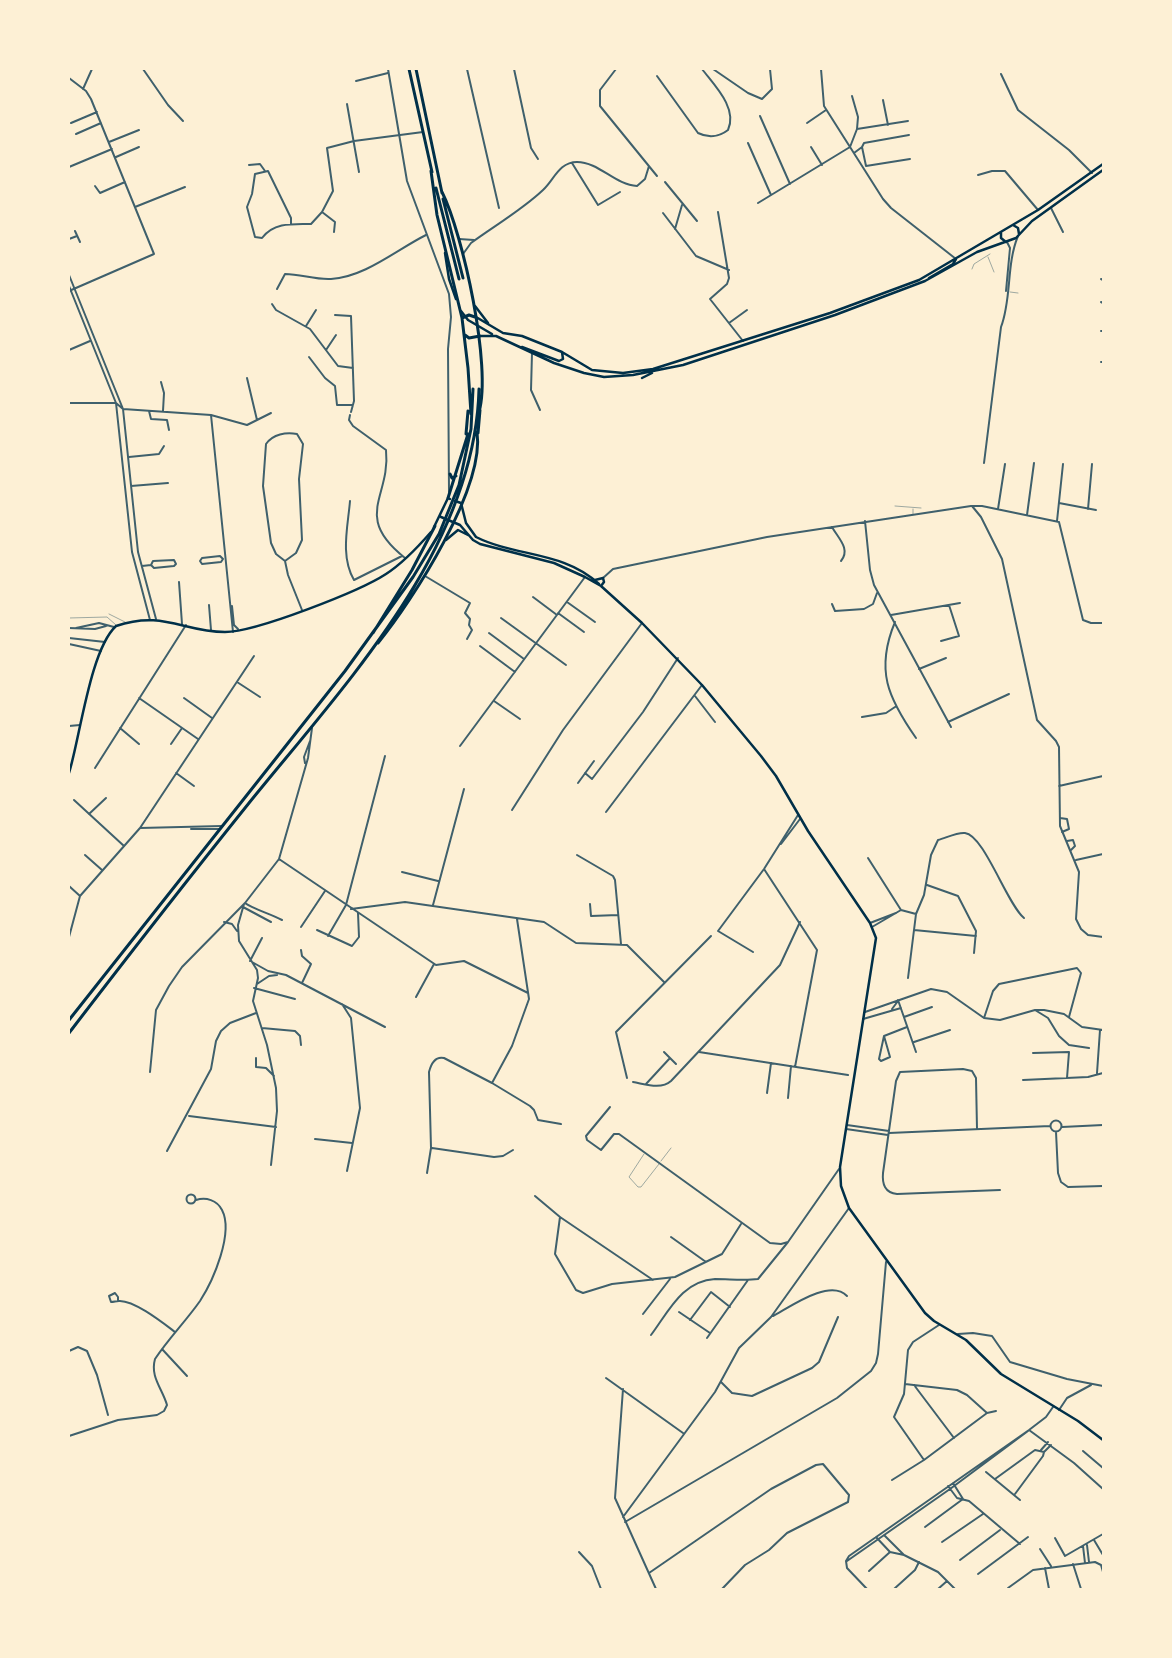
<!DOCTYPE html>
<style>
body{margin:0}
#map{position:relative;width:1172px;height:1658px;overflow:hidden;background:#fdf0d5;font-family:Lora,serif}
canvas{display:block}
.frame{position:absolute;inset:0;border:70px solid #fdf0d5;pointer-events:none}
</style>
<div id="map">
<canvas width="1172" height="1658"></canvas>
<div class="frame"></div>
</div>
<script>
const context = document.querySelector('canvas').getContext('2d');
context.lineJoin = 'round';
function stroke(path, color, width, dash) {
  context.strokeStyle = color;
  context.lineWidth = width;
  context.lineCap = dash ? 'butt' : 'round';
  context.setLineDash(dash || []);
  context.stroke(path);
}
const service = new Path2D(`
 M988 257 994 272
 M972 269 974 264 990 254
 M1010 292 1018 293
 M895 506 921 508
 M913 509V514
 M109 614 125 622
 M69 618 107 617 116 625
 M644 1154 629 1177 638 1187H641L659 1164
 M661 1161 671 1148`);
const minor = new Path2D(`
 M143 69 168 105 183 121
 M467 69 499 208
 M514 69 531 148 538 159
 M616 69 600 90V106L657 176
 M713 69 748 93 762 99 772 89 770 69
 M821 69 824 106 883 199 891 208 956 259
 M1001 74 1018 110 1069 150 1092 173
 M657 76 698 133C708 138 719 137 728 130 738 108 714 85 702 69
 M69 78 86 91 91 99 154 254 69 291
 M356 81 388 73
 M83 89 92 69
 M883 100 888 125
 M347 104 359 172
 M760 116 790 184
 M71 123 97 112
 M807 123 826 110
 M857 129 908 121
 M76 134 101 123
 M909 135 864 143 862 147 866 166 910 159
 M109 142 139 130
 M748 143 771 195
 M811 147 822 165
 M854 153 862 147
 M116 157 139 147
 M572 163 598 205 620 192
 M249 165 260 164 265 171
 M69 167 112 149
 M978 175 992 171H1005L1038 210
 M665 182 697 221
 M95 186 100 193 125 182
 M758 203 850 147 857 129 858 117 852 96
 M135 207 185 187
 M1051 208 1063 232
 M718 212 729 278 727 284 710 299 743 341
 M663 213 696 256 729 270
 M291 224V218L268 171 255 174 252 194 247 207 255 237 262 238C274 222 293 224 311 224L322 212
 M675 229 682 205
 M75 231 80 242
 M334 232 335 222 322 212 333 191 327 148 354 141 423 132
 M69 239 77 236
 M459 239 474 240
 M463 254 471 243C494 226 522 210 543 190 554 180 559 162 577 162 599 162 615 185 637 186L645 179 649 166
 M69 275 123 409 138 552 156 619
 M1101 279 1103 280
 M69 286 116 403 132 552 150 620
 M277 289 285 274C301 274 315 280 331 279 365 277 396 250 426 235
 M1006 291 1010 248 1007 242
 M1101 302 1103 303
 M272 304 276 310 310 329 338 366 353 368
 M335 315 351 316 354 401 351 412
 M729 323 747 310
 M306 326 316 310
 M1101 331H1103
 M69 350 90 341
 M326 350 336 335
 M532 353 531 390 540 410
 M309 357 325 378 335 386 337 405H353
 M1101 362H1103
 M247 378 257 420
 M161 382 164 393 163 411
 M69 403H116L123 409 211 415 247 425 271 413
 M149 411 151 419 167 420 169 430
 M211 415 233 632
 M350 415 349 420 353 426 386 450C391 497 352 516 405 558
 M129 457 159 454 164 446
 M984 463 1001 327C1012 298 1006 265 1018 236
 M131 486 168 483
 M350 501C348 526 340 556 354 580L402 556
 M1059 503 1096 510
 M972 506 981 517 1002 559 1037 720 1056 741 1059 747 1060 826 1079 872 1076 919 1081 929 1088 935 1103 937
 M998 509 1005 464
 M1088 509 1092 464
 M1027 515 1034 463
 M865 521 870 570 874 585 951 727
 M1057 521 1063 464
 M832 527C838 538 851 549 841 561
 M220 556 223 559 221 562 202 564 200 561 202 558Z
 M174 560 176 564 174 566 154 568 151 565 153 561Z
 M285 561 296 553 302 540 299 479 303 444 297 434C286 432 273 434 266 444L263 486 271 543 276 554 285 561 288 575 302 610
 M142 566 151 565
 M425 576 470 603 465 613 470 619 469 625 472 630 467 639
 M603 578 613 569 767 537 971 506H982L1059 522 1083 620 1091 623H1103
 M179 582 182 624
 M533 597 557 615
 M567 602 595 622
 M832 604 835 611 864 609 873 604 877 593
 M209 605 211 630
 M232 606 234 625 238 629
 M558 613 584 632
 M891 615 960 603
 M501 618 566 665
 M895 622C875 670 888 698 916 738
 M69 628 95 629 106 626
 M76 628 99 623 114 627
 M489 633 524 659
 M69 638 105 642
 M941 641 959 636 949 605
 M69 644 101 651
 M480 646 515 672
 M919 669 946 658
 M237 682 260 697
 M695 696 715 722
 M139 698 198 739
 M184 698 212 718
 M494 701 520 719
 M862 717 886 713 895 707
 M948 722 1009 694
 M69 726 80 725
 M120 728 139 744
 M171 744 182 728
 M460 746 585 577
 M305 763 304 757 310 741
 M95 768 186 625
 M176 773 194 786
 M585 773 592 779 643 712 678 658
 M578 783 594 761
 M1059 786 1103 776
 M74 800 124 846
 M512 810 563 730 642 623
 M606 812 702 685
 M89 814 106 798
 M1060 818 1067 819 1069 829 1062 832
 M140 828 222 826
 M191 829H219
 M1067 841 1073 840 1075 846 1071 850
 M781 844 800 819
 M85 855 102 870
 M577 855 613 876 615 880 621 944
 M868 858 901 910 916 914
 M279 859 436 965 464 961 528 993
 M1076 860 1103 854
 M764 869 817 950 795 1067
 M402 872 438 881
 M927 885 958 896 976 931 974 953
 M69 886 80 896
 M245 903C253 909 271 914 282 920
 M244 904 238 925 239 941 257 970 258 978 253 1001 267 1045 276 1088 277 1111 271 1165
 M590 904 591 916 618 915
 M433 905 464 789
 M243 907 271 922
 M351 909 405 902 544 922 576 943 627 945 664 982
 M224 922 232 924 237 931
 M870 923 896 913
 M301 927 325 891
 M872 927 901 910
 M317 930 352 946 359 937 358 913
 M914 930 976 936
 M328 936 346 905 385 756
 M69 937 80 896 140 828 254 656
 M301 950 302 956 311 964 302 983
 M753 952 718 931 764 869 798 815
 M250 961 262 938
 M252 962 268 971 286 975 385 1027
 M908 978 916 914 924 895 931 855 938 840C946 838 957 832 965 833 984 835 1007 904 1024 918
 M257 984 269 976 277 975
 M254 988 295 999
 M416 997 434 964
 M898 1000 916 1052
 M342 1004 351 1018 360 1108 347 1171
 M892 1009 898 1001
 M1035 1010 1048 1018 1059 1036 1069 1045 1089 1048
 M865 1012 931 989 947 992 984 1018 1000 1020 1035 1010H1044L1064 1014 1082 1027 1103 1030
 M904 1017 932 1007
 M984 1018 993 991 999 984 1077 968 1081 973 1069 1017
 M863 1019 901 1008
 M262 1028 295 1031 300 1036 301 1045
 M884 1036 890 1057 881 1061 879 1059Z
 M884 1036 907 1027
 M914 1042 950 1030
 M664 1052 676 1064
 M699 1052 848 1075
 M1033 1053 1069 1052 1067 1078
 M256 1058V1067L266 1068 274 1076
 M150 1072 156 1010 169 986 182 967 245 903 279 859 308 758 312 728
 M1097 1073 1100 1030
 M627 1078 616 1032 711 936
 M1023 1080 1088 1077 1103 1073
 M633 1082C645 1084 661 1090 671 1081L780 965 800 922
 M492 1083 512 1046 529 999 517 919
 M646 1084 670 1058
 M767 1093 771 1063
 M788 1098 791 1066
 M610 1107 586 1136 587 1140 601 1150 614 1134H619L770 1243 781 1244 788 1242 839 1169
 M189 1116 276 1127
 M1050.5 1126a5.5 5.5 0 1 1 11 0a5.5 5.5 0 1 1-11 0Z
 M847 1125 889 1131
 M1062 1127 1103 1125
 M846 1129 888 1135
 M977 1129 976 1078 972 1071 963 1069 900 1072 896 1081 883 1173C882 1184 885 1193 897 1194L1000 1190
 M1056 1132 1058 1173 1061 1182 1068 1187 1103 1186
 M889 1133 1050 1126
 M315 1139 352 1143
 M432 1148 494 1157 503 1156 513 1150
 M167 1151 211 1069 216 1041 221 1031 230 1023 256 1013
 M427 1173 431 1148 429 1072C431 1064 435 1056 444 1058L492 1083 530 1106 534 1110 538 1120 561 1124
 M186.5 1199a4.5 4.5 0 1 1 9 0a4.5 4.5 0 1 1-9 0Z
 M535 1196 560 1217 653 1280
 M560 1217 555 1254 576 1290 583 1293 612 1284 675 1277 722 1254 741 1224
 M671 1237 706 1262
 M118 1300V1297L115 1293 109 1296 111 1302C114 1302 116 1301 119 1301 134 1300 163 1323 175 1332
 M679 1312 710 1333
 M643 1314 670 1279
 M773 1316C790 1307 830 1278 847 1296
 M690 1320 711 1292 730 1307
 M958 1334 973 1333 992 1336 1010 1362 1067 1379 1103 1386
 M651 1335C669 1311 682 1281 715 1279 730 1279 744 1281 758 1279L788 1242
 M707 1338 748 1280
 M162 1349 187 1376
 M69 1351 78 1347 87 1351 97 1375 108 1415
 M606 1378 683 1433
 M721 1382 732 1393 752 1396 812 1368 819 1362 838 1317
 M905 1384 957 1390 967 1395 987 1413
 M914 1385 954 1438
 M623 1389 615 1498 656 1589
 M1059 1410 1067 1398 1091 1385
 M1029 1430 1074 1463 1103 1489
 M69 1436 118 1420 157 1415 164 1411 167 1405C162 1388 150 1377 155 1359 169 1338 186 1321 200 1301 213 1281 234 1233 222 1210 217 1200 206 1197 196 1200
 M1041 1450 1048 1442
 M1083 1451 1103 1468
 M1044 1452 1051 1445
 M924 1460 894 1417 904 1394 908 1350 913 1342 939 1325
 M986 1472 1020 1500
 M995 1479 1035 1450 1044 1452 1043 1456 1015 1494
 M892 1480 924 1460 987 1413 996 1411
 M953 1483 963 1499
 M948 1486 957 1498 969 1501 1020 1544
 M623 1517 715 1392 739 1348 771 1317 849 1208
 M625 1522 837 1398 871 1371 876 1363 878 1354 886 1262
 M925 1527 963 1499
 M884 1535 904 1555 938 1572 955 1589
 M876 1537 890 1552 904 1555
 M1055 1538 1065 1556 1103 1534
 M1094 1540 1103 1555
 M942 1542 983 1514
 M1087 1545 1089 1562
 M1083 1546 1085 1563
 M1040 1549 1051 1566
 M579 1552 592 1566 601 1589
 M960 1560 1000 1530
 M846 1561 849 1556 1029 1430 1046 1417 1053 1407
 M846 1561 847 1568 867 1589
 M847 1561 950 1489 1028 1431
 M1073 1564 1081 1589
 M1045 1568 1049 1589
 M869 1571 890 1552
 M649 1573 771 1489 816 1465 823 1464 849 1495 848 1502 787 1533 769 1550 745 1565 722 1589
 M978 1574 1028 1537
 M1008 1588 1033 1570 1095 1562 1101 1565 1103 1572
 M894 1589 915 1570 919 1562
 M938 1589 947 1581`);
const tertiary = new Path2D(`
 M388 69 407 181 449 294 451 317 448 349 449 492`);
const primary = new Path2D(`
 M1013 225 1018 228 1019 234
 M1001 232V238L1006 242
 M445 253 449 279 456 299
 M929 278 953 264 956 259
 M475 306 488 323
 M461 311 468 320 492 334
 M476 317 503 333 522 336 562 352 592 370 623 373 653 369 830 313 919 280 1038 210 1103 164
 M480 336H496L554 363 584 373 604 377 633 375 683 365 835 315 925 281 977 252 1016 238 1032 221 1103 170
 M522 347 559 361 563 359 562 352
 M642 378 652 373
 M455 501 461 503 466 523 476 537C516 557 564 551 599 584
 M441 517 460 525 473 540 480 544 554 563 585 577 601 586 642 623 702 685 761 756 776 776 808 831 870 923 876 938 840 1167 841 1186 849 1208 925 1313 934 1321 966 1340 1001 1374 1078 1421 1103 1440
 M434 527 448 498 450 499
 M446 540 458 530 468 535
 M595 580 603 578 604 582 601 586
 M69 773C80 738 90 650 116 626 163 610 183 632 225 632 256 632 360 591 386 574 403 563 418 547 431 532`);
const trunk = new Path2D(`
 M409 69 432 172
 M416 69 442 193
 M431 171 437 215 462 318 468 368 471 414
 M436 188 459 279
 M442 192C463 234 492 367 479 412
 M443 199 463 278
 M462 318 469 315 475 317
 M465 335 469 338 480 336
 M478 433 480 410
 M466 434 468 411
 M450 474 452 478 456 476
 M448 498 468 434
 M373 633 412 570 435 526
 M378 643C413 600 485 488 477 432
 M69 1020 345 671 413 577 439 534 459 485 471 429 473 389
 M69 1033C128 956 188 879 249 803 345 684 475 549 479 389`);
stroke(service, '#3f606c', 0.5);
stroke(minor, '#3f606c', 2);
stroke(tertiary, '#3f606c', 2);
stroke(primary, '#003049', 2.5);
stroke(trunk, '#003049', 3);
</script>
